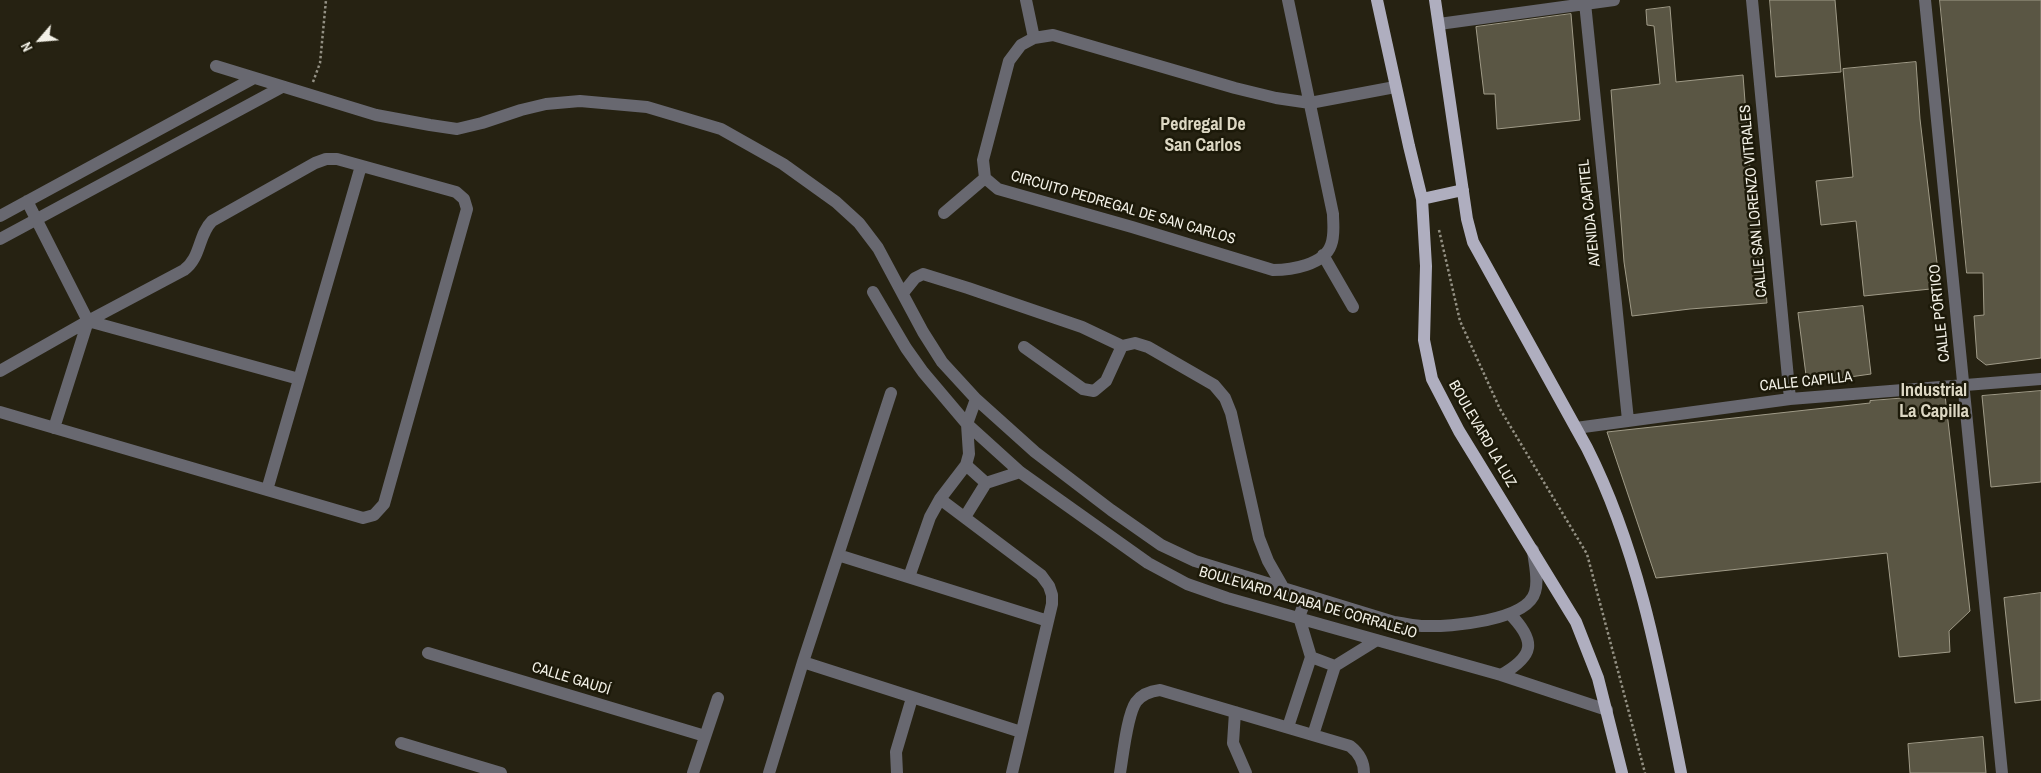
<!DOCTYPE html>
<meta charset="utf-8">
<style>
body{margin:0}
#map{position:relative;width:2041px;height:773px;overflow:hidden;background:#262212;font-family:"Archivo Narrow",sans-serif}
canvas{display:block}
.north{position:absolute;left:15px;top:15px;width:50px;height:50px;-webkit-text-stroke:4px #1c1909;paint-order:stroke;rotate:243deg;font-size:14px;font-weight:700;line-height:20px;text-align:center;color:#f3f1e7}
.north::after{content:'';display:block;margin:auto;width:18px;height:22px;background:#f3f1e7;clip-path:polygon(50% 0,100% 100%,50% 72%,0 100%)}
</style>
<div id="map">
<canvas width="2041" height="773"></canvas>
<div class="north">N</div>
</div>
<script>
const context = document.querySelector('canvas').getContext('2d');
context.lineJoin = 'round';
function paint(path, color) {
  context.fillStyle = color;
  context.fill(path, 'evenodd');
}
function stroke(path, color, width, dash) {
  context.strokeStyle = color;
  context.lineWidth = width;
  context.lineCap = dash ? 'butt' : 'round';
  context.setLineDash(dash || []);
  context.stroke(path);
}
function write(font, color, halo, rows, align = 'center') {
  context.font = font + ' "Archivo Narrow",sans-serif';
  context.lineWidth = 5;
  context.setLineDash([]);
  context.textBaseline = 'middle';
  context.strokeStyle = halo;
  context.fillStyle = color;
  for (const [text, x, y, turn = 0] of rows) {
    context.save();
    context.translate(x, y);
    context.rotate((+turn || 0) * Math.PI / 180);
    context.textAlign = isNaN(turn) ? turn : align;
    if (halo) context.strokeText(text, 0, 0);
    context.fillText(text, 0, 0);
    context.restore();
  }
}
const building = new Path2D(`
 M1770 0H1835L1841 72 1776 77Z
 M1940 0H2041V358L1986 365 1977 358 1974 316 1984 315 1983 273H1967Z
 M1670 7 1676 82 1743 75 1750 168H1752L1760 228 1767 303 1690 309 1632 316 1624 262 1611 90 1660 84 1654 26 1647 25 1646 10Z
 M1571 14 1580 120 1497 129 1495 94H1484L1476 27Z
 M1916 62 1920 119 1940 288 1864 296 1856 221 1821 225 1816 181 1853 177 1843 69Z
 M1863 306 1871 374 1807 383 1798 313Z
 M2041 391V482L1991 487 1982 396Z
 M1945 395 1970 611 1949 631 1950 652 1899 657 1887 553 1656 578 1607 432 1870 403V401Z
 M2041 593V700L2015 703 2004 598Z
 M1983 737 1986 773H1910L1908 744Z`);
const path = new Path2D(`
 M313 82 320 63 326 0
 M1439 230 1460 321 1500 409 1587 554 1645 773`);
const minor = new Path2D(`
 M1026 0 1034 38
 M1288 0 1333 214C1333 224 1335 235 1331 245 1324 265 1291 270 1273 270L1132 227 998 189 985 178 983 160 1009 61 1021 45 1034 38 1053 35 1235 88 1276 98 1310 103 1395 87
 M1752 0 1790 399
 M1925 0 2002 773
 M1585 3 1628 420
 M1439 24 1614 0
 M216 66 376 115 430 125 457 129 482 123 521 110 546 104 580 101 647 107 721 129 783 164 836 202 859 223 878 248 923 332 942 362 976 399 1035 452 1111 510 1161 545 1195 561 1394 622C1404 623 1415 626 1425 626 1450 627 1527 621 1535 592 1539 579 1534 563 1533 550
 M27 201 88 321 54 428
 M944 213 985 178
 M0 216 254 78
 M0 239 282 87
 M1323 255 1353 307
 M873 292 906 348 923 372 967 424 1020 472 1148 563 1187 584 1227 598 1501 675 1607 710
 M903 293 915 278 923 274 968 288 1082 327 1122 346 1135 343 1148 347 1214 385 1225 398 1231 413 1259 538 1268 561 1284 589
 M88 321 299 379
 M1024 347 1083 389 1094 391 1106 381 1122 346
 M0 371 88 321 184 270C201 258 198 235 212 221L315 163 326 159H337L456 192 464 199 467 209 384 504 374 515 363 518 0 412
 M1576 428 1790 399 2041 379
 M966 465 986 483
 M267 490 361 166
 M940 499 1041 575 1049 586 1052 595V604L1012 773
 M965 517 986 483 1020 472
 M838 555 1048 621
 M909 577 930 517 940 499 966 465 969 454 967 424 976 399
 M428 653 705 736
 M1311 657 1335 666
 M803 662 1021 732
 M1501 675C1534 656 1537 642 1510 614
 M1235 712 1233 743 1246 773
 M1288 727 1311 657 1299 617 1307 596
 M1313 735 1335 666 1377 640
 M401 743 501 773
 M693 773 718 698
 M769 773 803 662 891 393
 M897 773 896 752 912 698
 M1120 773C1123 756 1127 715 1136 702 1142 694 1151 691 1160 690L1350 746C1359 753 1364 761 1364 773`);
const major = new Path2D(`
 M1377 0 1409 146 1422 199 1426 266 1424 340 1432 379 1459 431 1576 622 1598 678 1622 773
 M1435 0 1467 219 1473 242 1587 448C1638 549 1659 662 1681 773
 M1422 199 1463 190`);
const streetNames = [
 ["CALLE SAN LORENZO VITRALES",1754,201,-95],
 ["CIRCUITO PEDREGAL DE SAN CARLOS",1123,208,16],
 ["AVENIDA CAPITEL",1590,213,-96],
 ["CALLE PÓRTICO",1940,313,-96],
 ["CALLE CAPILLA",1806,382,-6],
 ["BOULEVARD LA LUZ",1482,434,60],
 ["BOULEVARD ALDABA DE CORRALEJO",1308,603,16],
 ["CALLE GAUDÍ",571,679,17]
];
const quarterNames = [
 ["Pedregal De",1203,125],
 ["San Carlos",1203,146],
 ["Industrial",1934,391],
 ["La Capilla",1934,412]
];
paint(building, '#5a5644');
stroke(building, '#a09b88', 1);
stroke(path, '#949184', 2.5, [2.5, 2.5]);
stroke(minor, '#686870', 12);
stroke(major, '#afaebf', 12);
write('15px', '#f3f1e7', '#1c1909', streetNames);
write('bold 18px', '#ddd8c4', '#1c1909', quarterNames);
</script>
